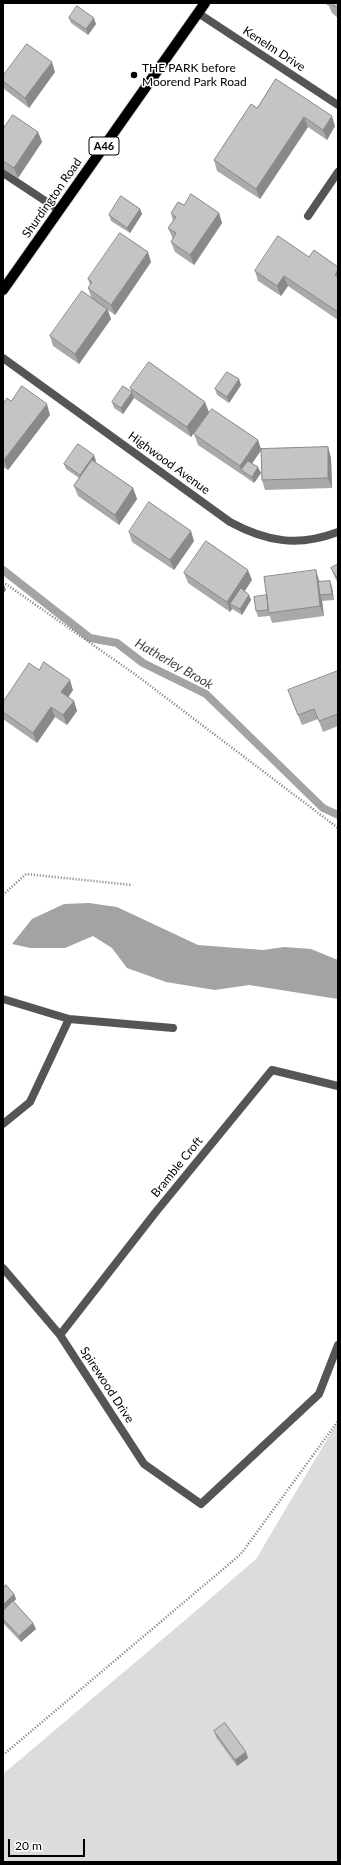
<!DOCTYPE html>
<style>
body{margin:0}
#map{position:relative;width:341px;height:1865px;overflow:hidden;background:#fff;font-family:Lato,sans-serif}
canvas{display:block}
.frame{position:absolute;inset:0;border:4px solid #000;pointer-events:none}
.scale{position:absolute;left:8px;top:1839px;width:77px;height:18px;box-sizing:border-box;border:2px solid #000;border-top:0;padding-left:5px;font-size:12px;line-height:14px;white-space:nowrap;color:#000;-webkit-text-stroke:3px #fff;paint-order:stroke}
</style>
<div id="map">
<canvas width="341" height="1865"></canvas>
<div class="frame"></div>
<div class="scale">20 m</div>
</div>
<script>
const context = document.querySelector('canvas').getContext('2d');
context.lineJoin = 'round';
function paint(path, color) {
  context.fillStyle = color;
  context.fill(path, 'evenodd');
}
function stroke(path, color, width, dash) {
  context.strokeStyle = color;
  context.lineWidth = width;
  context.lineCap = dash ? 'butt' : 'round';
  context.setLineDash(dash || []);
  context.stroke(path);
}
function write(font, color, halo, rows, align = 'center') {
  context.font = font + ' Lato,sans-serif';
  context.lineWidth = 3;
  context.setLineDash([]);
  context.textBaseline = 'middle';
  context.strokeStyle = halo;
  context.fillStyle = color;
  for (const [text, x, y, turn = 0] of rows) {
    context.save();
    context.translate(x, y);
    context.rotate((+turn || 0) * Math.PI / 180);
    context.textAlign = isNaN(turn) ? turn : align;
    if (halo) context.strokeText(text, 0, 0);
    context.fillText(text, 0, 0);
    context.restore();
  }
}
const green = new Path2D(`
 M338 1421V1862H3V1774L190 1616 256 1559Z`);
const water = new Path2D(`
 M89 903 117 907 198 945 263 950 284 947 311 949 338 960V999L249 985 215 990 166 982 127 968 112 948 93 936 65 948H30L12 944 32 919 64 904Z`);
const stream = new Path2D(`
 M3 570 90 638 117 643 143 663 206 694 323 808 338 815`);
const path = new Path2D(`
 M3 582 136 675 338 828
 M3 895 26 874 132 885
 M3 1755 241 1554 338 1421`);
const lane = new Path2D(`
 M3 173 59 210`);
const street = new Path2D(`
 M198 13 338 105
 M308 216 338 172
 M3 358 230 522C267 542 298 547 338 532
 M3 999 69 1019 173 1028
 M3 1124 30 1102 69 1019
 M3 1268 60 1335 144 1464 201 1504 319 1394 338 1345
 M60 1335 155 1213 272 1070 338 1086`);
const primary = new Path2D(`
 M3 290 205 3`);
const wall = new Path2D(`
 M324 3H338V18L332 13 329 6Z
 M69 18 96 24 88 35 71 23Z
 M55 72 29 108 4 89 3 86V76Z
 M276 79 335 126 327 140 308 127 260 199 217 171 214 160 257 108Z
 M3 129 38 132 42 142 18 178 3 169Z
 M184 205 219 213 222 223 194 265 175 252 171 242 173 239 168 228 173 221 171 213Z
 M140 209 142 214 130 233 111 221 109 215Z
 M309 257 338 267V320L288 286 281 296 258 281 255 271Z
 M151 262 115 315 108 310 111 319 79 364 53 346 50 336 91 297 88 288 90 285 88 279Z
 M241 385 229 403 217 395 215 389Z
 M130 388 209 412 191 437 134 398Z
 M134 398 123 414 114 408 112 402Z
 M3 404 50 415 8 470 3 467Z
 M194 434 258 440 261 449 328 447 331 458 332 488 265 490 262 480 261 451 252 463 261 473 254 483 244 476 198 445Z
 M96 461 95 462 133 488 137 499 119 525 78 496 74 486 79 478 66 469 64 464Z
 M129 532 194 541 174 570 132 542Z
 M338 564V583L335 578 331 568Z
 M184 573 252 580 245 591 249 595 251 600 242 615 232 609 230 612 188 583Z
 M319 580 320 582 330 581 332 587 334 600 322 601 324 616 272 623 270 616 258 617 256 611 267 595Z
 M39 670 73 690 68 697 74 701 77 711 67 725 55 717 37 743 3 719V702Z
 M338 671V726L323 732 318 719 302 725 292 701Z
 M3 1589 14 1594 16 1599 14 1602 33 1623 36 1629 21 1642 3 1623Z
 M214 1731 246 1752 248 1758 237 1766 216 1737Z`);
const shadedWall = new Path2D(`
 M94 18 96 24 88 35 86 29Z
 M52 62 55 72 29 108 25 98Z
 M332 116 335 126 327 140 323 130Z
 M304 117 308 127 260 199 256 189Z
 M38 132 42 142 18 178 14 168Z
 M140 209 142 214 130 233 127 228Z
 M219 213 222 223 194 265 190 255Z
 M148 252 151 262 115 315 111 305Z
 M338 270V283L335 275Z
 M284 276 288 286 281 296 277 286Z
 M107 309 111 319 79 364 75 354Z
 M239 379 241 385 229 403 227 397Z
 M132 392 134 398 123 414 121 408Z
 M205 402 209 412 191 437 187 427Z
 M47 404 50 415 8 470 4 460Z
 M258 440 261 450 246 473 241 470 240 466Z
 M328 447 331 458 332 488 328 478Z
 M94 455 96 461 82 481 80 475Z
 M258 467 261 473 254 483 252 477Z
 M133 488 137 499 119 525 115 515Z
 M191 531 194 541 174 570 170 560Z
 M248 570 252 580 234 606 230 604 232 609 230 612 227 602Z
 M316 570 319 580 321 595H320L322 601 324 616 320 606Z
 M330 581 332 587 334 600 332 594Z
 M3 582 6 590 3 594Z
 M249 595 251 600 242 615 240 609Z
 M70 680 73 690 65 702 61 692Z
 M74 701 77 711 67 725 63 715Z
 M51 707 55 717 37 743 33 733Z
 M14 1594 16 1599 3 1612V1605Z
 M33 1623 36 1629 21 1642 19 1636Z
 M246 1752 248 1758 237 1766 235 1760Z`);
const building = new Path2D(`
 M331 3H338V8Z
 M77 6 94 18 86 29 69 18Z
 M27 44 52 62 25 98 3 81V76Z
 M276 79 332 116 323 130 304 117 256 189 214 160 251 104 257 108Z
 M13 115 38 132 14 168 3 161V129Z
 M191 194 219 213 190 255 171 242 176 233 168 228 176 217 171 213 178 202 184 205Z
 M121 196 140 209 127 228 109 215Z
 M120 233 148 252 111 305 88 288 92 282 88 279Z
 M278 236 309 257 314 250 338 267V270L335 275 338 277V312L284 276 277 286 255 271Z
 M82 291 107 309 75 354 50 336Z
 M149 362 205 402 187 427 130 388Z
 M227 372 239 379 227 397 215 389Z
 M22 386 47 404 4 460H3V404L7 398 11 401Z
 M123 386 132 392 121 408 112 402Z
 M212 409 258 440 240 466 194 434Z
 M78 444 94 455 80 475 64 464Z
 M328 447V478L262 480 261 449Z
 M92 460 133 488 115 515 74 486Z
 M248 461 258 467 252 477 241 470Z
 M149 502 191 531 170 560 129 532Z
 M206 541 248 570 227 602 184 573Z
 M338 564V579L331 568Z
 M316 570 320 606 269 613 264 577Z
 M330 581 332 594 320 595 318 582Z
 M241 588 249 595 240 609 230 604Z
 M267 595 268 610 256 611 254 597Z
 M44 662 70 680 61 692 74 701 63 715 51 707 33 733 3 712V702L29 663 39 670Z
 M338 671V714L319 721 314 709 298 715 288 690Z
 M6 1585 14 1594 3 1605V1589Z
 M13 1601 33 1623 19 1636 3 1619V1611Z
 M225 1723 246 1752 235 1760 214 1731Z`);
const markers = [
 [134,75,4,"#000"]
];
const shields = [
 [104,146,30]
];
const shieldNames = [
 ["A46",104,146]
];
const streetNames = [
 ["Kenelm Drive",274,49,33],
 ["Shurdington Road",52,198,-55],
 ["Highwood Avenue",169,463,36],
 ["Bramble Croft",177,1167,-51],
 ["Spirewood Drive",107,1385,57]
];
const poiNames = [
 ["THE PARK before",142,68],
 ["Moorend Park Road",142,82]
];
const waterNames = [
 ["Hatherley Brook",174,664,30]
];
paint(green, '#dcdcdc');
paint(water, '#a3a3a3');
stroke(stream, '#a3a3a3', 8);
stroke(primary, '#dbdbdb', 12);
stroke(path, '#777', 2.5, [1, 2]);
stroke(lane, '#555', 8);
stroke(street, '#555', 8);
stroke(primary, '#000', 10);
paint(wall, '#a9a9a9');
paint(shadedWall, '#898989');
paint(building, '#c4c4c4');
stroke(building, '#898989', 1);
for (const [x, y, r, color] of markers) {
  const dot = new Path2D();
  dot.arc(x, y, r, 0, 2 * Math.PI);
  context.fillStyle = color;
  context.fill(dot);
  stroke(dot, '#fff', 1.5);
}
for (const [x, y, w] of shields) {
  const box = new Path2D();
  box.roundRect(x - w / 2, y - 9, w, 18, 3);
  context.fillStyle = '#fff';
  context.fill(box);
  stroke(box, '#000', 1);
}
write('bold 11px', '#000', null, shieldNames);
write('12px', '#000', '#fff', streetNames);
write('12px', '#000', '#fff', poiNames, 'left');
write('italic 13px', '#444', '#fff', waterNames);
</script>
